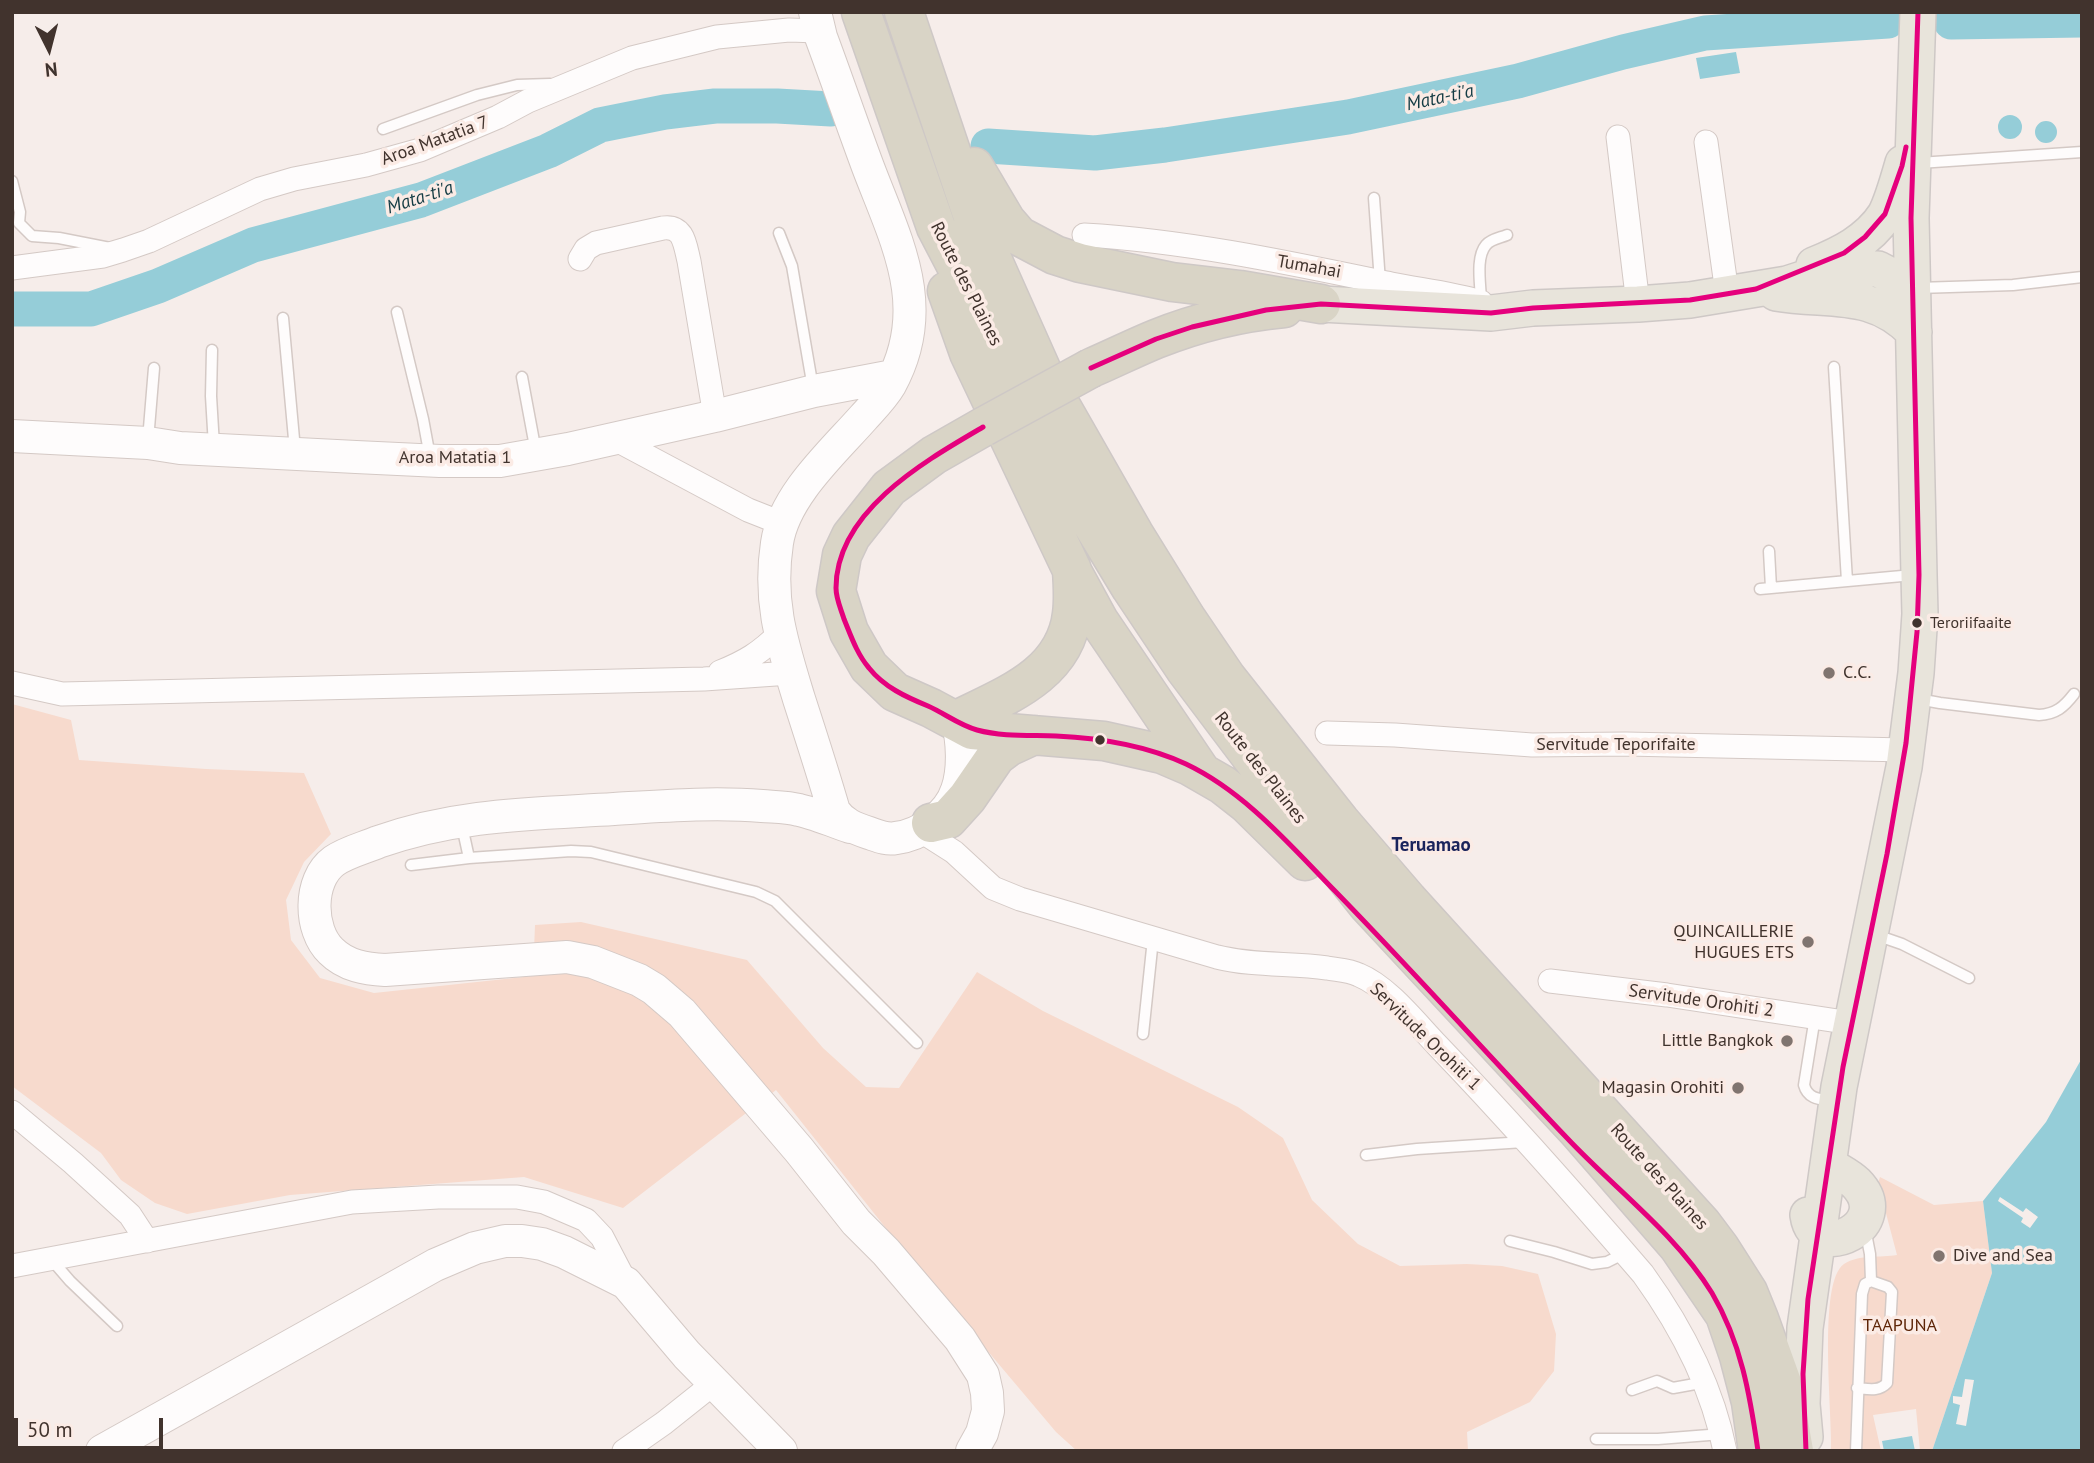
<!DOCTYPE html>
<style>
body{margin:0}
#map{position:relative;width:2094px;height:1463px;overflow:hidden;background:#f6edea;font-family:"PT Sans",sans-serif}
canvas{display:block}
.frame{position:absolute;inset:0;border:14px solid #41332d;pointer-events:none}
.north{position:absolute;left:14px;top:14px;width:70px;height:70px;-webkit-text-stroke:5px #fbebe5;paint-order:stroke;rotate:174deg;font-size:19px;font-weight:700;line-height:28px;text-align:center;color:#41332d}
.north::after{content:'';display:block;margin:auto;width:24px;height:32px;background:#41332d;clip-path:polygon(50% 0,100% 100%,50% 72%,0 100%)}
.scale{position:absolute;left:14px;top:1418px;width:149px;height:32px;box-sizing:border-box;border:4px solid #41332d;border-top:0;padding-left:9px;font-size:21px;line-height:24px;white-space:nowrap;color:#41332d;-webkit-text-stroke:5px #fbebe5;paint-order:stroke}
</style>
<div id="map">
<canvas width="2094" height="1463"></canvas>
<div class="frame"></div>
<div class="north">N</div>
<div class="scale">50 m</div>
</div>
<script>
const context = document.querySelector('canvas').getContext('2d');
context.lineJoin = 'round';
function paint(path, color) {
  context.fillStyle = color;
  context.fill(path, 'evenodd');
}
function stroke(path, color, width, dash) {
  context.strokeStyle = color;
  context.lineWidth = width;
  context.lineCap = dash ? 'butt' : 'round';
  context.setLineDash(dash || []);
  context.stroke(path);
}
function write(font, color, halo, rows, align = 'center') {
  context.font = font + ' "PT Sans",sans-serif';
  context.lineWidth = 7;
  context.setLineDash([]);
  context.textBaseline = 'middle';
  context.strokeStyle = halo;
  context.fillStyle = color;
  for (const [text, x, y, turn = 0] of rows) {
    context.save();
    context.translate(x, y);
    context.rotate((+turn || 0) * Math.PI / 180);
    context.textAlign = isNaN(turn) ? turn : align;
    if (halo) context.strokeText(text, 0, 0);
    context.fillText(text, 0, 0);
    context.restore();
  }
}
const green = new Path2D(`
 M12 704 71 720 79 760 206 769 304 773 331 834 304 862 286 900 291 940 320 978 374 993 533 976 535 925 581 922 747 960 823 1048 866 1087 899 1088 977 972 1043 1011 1238 1107 1283 1138 1312 1200 1358 1244 1400 1266 1467 1264 1502 1266 1538 1274 1556 1334 1554 1371 1530 1402 1467 1432 1468 1451H1077L1056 1432 916 1266 776 1090 623 1208 524 1177 290 1195 187 1214 155 1203 121 1180 101 1153 12 1086Z
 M1880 1177 1934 1205 1983 1201 1992 1273 1932 1451H1920L1916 1409 1873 1415 1881 1451H1831C1833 1417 1817 1282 1844 1264 1860 1254 1880 1258 1897 1255L1878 1183Z`);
const water = new Path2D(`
 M1736 52 1740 73 1700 79 1696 58Z
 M1998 127a12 12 0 1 1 24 0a12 12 0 1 1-24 0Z
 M2035 132a11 11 0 1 1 22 0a11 11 0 1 1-22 0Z
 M2082 1058V1451H1932L1992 1273 1983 1201 2046 1122Z
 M1912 1436 1915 1451H1884L1882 1441Z`);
const pier = new Path2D(`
 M2000 1197 2023 1212 2026 1208 2038 1217 2030 1228 2021 1222 2023 1218 1998 1201Z
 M1965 1379 1974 1380 1966 1426 1956 1424 1960 1405 1953 1403V1396L1962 1397Z`);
const river = new Path2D(`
 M1951 22 2082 20
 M988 146 1095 153 1165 145 1348 117 1518 81 1623 52 1705 33 1888 21
 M12 309H91L158 286 253 245 421 200 548 151 600 125 665 112 715 106H777L831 109`);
const lane = new Path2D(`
 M383 129 477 95 517 85 550 84
 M1919 163 2082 152
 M12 181 20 212 19 223 32 236 59 238 110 248
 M1374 198 1380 282
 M779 233 792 266 813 388
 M1918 288 2013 285 2082 277
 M1481 302C1481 286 1475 258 1486 245 1491 239 1500 238 1507 235
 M397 312 423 419 430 457
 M283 318 295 450
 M212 350 211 396 214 446
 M1834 367 1847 581
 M522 377 536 452
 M148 440 154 368
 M1769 551 1771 588
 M1760 589 1913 575
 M1918 699 1940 703 2039 715C2056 714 2064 707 2074 694
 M462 826 469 858 571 851 591 852 756 892 775 901 917 1043
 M411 865 469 858
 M1876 935 1902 944 1969 978
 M1815 1017 1804 1085C1808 1100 1821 1099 1834 1101
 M1143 1034 1153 939
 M1366 1155 1417 1149 1524 1142
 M1510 1241 1554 1252 1592 1264 1607 1262 1625 1253
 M51 1259 70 1281 117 1326
 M1857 1388C1868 1389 1879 1392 1887 1383L1892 1292 1888 1287 1871 1281
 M1632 1390 1657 1381 1673 1388 1706 1382
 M1596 1439H1658L1722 1434
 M1856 1451 1862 1294 1865 1284 1871 1281 1870 1254 1865 1228`);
const street = new Path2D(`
 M1618 137 1638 304
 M1706 142 1727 293
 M1084 235C1188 241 1290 263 1391 284 1421 290 1451 293 1481 302
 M580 259 586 249 596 243 663 228C684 225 685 245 689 261L715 416
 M12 268 103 256 123 250 149 241 260 189 294 179 366 165 420 150 498 117 528 101 632 58 717 37 789 30 818 31
 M613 438 748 510 781 523
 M720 672C745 662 760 653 779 634
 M12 683 62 694 704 679 790 673
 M1327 733 1395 735 1532 745 1626 744 1906 750
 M921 831 954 852 993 888 1020 899 1217 957C1253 966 1291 963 1327 968 1338 970 1349 970 1359 975 1388 987 1415 1022 1437 1045 1508 1119 1576 1196 1643 1274 1682 1328 1712 1385 1725 1451
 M1550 981 1667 995 1851 1023
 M12 1112 73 1163 130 1215 147 1241
 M12 1266 352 1202 438 1197H517L544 1202 586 1220 602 1237 626 1283
 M624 1451 664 1423 713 1384`);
const secondary = new Path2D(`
 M815 12 821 37C837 80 852 124 868 167 896 241 933 307 890 385 883 397 872 408 863 418 832 453 784 496 777 543 768 602 782 643 799 699 811 736 823 773 834 811 843 824 854 828 869 833 878 836 886 840 896 838 921 835 949 815 957 790 964 770 963 741 957 720
 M12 436 148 443 180 448 356 457 440 461H500L568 449 715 416 814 391 893 376
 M850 827C833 821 816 814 799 810 788 807 774 807 762 806 713 802 663 806 614 809 532 814 457 814 378 842 364 848 347 852 334 861 308 880 309 930 331 951 346 966 366 969 385 970L567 957 593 962 639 980 654 989 682 1013 799 1150 856 1222 886 1252 960 1339 983 1375 987 1393 988 1411 982 1433 972 1451
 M102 1451 435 1265 475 1248 505 1241H522L542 1244 564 1252 626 1283 687 1355 781 1451`);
const primary = new Path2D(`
 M1814 265C1841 254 1868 241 1885 215 1892 202 1899 177 1903 163
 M1776 293C1830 302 1872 289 1914 332
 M1321 304 1491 313 1533 308 1638 304 1690 300 1787 284 1821 273 1852 269H1878L1899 280 1912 290
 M1808 1215C1815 1265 1897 1225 1856 1183 1849 1176 1838 1171 1829 1165
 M1805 1437 1802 1404 1805 1328 1839 1087 1904 767 1916 673 1920 614 1919 575 1911 218 1918 12`);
const highway = new Path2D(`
 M861 12 936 227 1083 509 1131 588 1185 669 1274 787 1367 904 1578 1131 1678 1246 1725 1315 1739 1356 1751 1402 1758 1451
 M904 12 972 214 1046 380 1134 534 1186 618 1226 677 1340 821 1408 900 1702 1224 1720 1248 1748 1292 1759 1319 1782 1383 1794 1451
 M974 167 1006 221 1019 236 1055 255 1080 263 1172 282 1240 290 1321 304
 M947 291 969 353 1072 570C1073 585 1074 600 1072 614 1065 675 1005 696 957 720
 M1091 368C1112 359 1134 348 1156 339 1196 323 1241 312 1284 308
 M983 427 934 455 889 488 851 536 842 555 836 591 849 632 869 667 895 692 931 708 972 730 1104 741 1162 754 1190 766 1223 785 1246 803 1305 861
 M1074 575 1099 621 1202 773
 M931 823 948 819 967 798 996 756 1008 747 1034 735`);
const highwayBridge = new Path2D(`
 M983 427 1091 368`);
const bus1 = new Path2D(`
 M1091 368 1156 339 1192 327 1266 310 1321 304 1491 313 1533 308 1690 300 1756 289 1844 253 1865 237 1885 214 1902 166 1906 147
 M983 427C925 461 836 511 836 588 836 599 841 609 844 619 851 636 857 654 869 668 884 687 906 697 928 706 944 713 959 725 977 730 1003 737 1030 735 1056 736 1100 738 1145 745 1186 764 1245 792 1290 845 1335 891 1414 972 1489 1056 1567 1138 1615 1189 1675 1233 1712 1293 1741 1342 1750 1395 1758 1451
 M1806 1451 1803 1374 1808 1299 1843 1067 1887 854 1906 743 1917 632 1919 575 1911 218 1918 12`);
const markers = [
 [1917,623,6,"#41332d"],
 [1829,673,7,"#80746f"],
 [1100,740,6,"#41332d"],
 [1808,942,7,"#80746f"],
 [1787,1041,7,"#80746f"],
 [1738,1088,7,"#80746f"],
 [1939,1256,7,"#80746f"]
];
const busNames = [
 ["Teroriifaaite",1930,623]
];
const streetNames = [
 ["Aroa Matatia 7",435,141,-20],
 ["Tumahai",1309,267,10],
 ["Route des Plaines",966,284,63],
 ["Aroa Matatia 1",455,458],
 ["Servitude Teporifaite",1616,745],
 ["Route des Plaines",1260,768,52],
 ["Servitude Orohiti 2",1701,1001,8],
 ["Servitude Orohiti 1",1425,1037,44],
 ["Route des Plaines",1659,1177,48]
];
const poiNames = [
 ["C.C.",1843,673,"left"],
 ["QUINCAILLERIE",1794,932],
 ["HUGUES ETS",1794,953],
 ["Little Bangkok",1773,1041],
 ["Magasin Orohiti",1724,1088],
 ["Dive and Sea",1953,1256,"left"]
];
const parkNames = [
 ["TAAPUNA",1900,1326]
];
const waterNames = [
 ["Mata-ti'a",1440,98,-12],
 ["Mata-ti'a",420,198,-18]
];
const neighbourhoodNames = [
 ["Teruamao",1431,846]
];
paint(green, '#f7dacd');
paint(water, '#95cdd8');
paint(pier, '#f6edea');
stroke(river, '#95cdd8', 35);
stroke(lane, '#d4c9c5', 13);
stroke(street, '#d4c9c5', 25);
stroke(secondary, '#d4c9c5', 34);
stroke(primary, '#cec8c6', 38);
stroke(highway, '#cec8c6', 41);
stroke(lane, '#fefcfc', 10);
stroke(street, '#fefcfc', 23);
stroke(secondary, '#fefcfc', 32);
stroke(primary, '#e8e4db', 35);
stroke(highway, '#d9d4c6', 38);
stroke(highwayBridge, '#cec8c6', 41, []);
stroke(highwayBridge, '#d9d4c6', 38);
stroke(bus1, '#e5007d', 5);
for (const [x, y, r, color] of markers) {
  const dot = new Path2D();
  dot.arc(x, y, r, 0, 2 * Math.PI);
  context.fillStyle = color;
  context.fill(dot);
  stroke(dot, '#fbebe5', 2.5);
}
write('16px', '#41332d', '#fbebe5', busNames, 'left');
write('18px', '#41332d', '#fbebe5', streetNames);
write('18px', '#41332d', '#fbebe5', poiNames, 'right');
write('18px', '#5d2508', '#fbebe5', parkNames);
write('italic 19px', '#153c44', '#fbebe5', waterNames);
write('bold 19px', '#1a245c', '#fbebe5', neighbourhoodNames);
</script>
